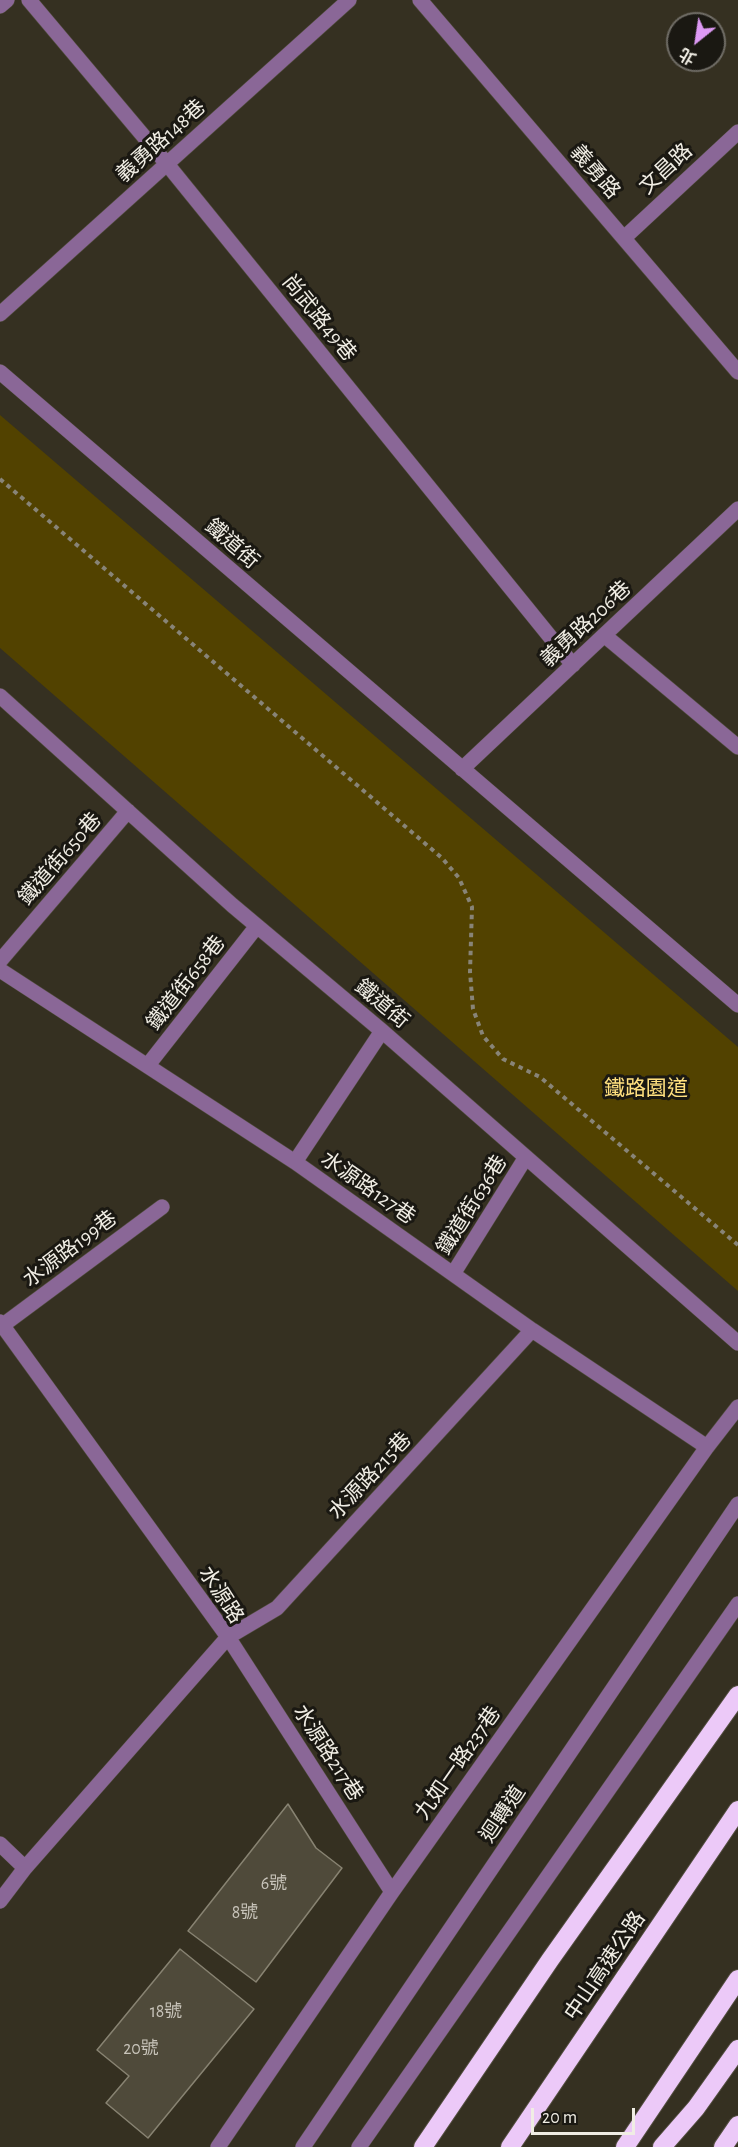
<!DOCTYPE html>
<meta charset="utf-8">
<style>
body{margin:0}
#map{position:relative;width:738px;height:2147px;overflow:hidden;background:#353021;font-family:"Alegreya Sans","Noto Sans TC",sans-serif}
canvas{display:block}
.north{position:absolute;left:666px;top:12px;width:60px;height:60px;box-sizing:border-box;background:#1a1812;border:2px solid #706d66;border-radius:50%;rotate:210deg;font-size:16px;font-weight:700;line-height:24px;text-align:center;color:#f0ede4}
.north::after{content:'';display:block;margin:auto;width:21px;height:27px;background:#dd99f4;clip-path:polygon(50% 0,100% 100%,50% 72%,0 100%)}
.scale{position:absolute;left:531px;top:2108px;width:104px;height:27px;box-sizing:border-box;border:3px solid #f0ede4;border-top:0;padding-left:8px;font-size:18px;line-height:21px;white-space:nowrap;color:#f0ede4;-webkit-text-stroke:4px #1a1812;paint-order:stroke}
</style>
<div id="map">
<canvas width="738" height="2147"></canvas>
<div class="north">北</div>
<div class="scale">20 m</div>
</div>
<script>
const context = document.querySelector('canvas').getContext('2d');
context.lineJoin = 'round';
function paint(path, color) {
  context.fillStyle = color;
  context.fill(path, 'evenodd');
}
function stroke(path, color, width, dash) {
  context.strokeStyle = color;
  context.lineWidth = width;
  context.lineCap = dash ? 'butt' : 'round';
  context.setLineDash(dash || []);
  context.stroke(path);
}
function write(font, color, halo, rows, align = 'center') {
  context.font = font + ' "Alegreya Sans","Noto Sans TC",sans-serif';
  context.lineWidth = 6;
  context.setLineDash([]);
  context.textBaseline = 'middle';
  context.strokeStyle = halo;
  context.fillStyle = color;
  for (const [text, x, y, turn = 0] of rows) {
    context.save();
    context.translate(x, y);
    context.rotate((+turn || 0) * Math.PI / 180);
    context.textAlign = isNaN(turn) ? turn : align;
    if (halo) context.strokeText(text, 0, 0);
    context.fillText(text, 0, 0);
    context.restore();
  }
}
const green = new Path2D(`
 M0 415 738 1047V1291L0 648Z`);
const building = new Path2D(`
 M288 1804 316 1848 342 1868 256 1982 188 1931Z
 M180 1949 254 2009 148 2138 106 2103 129 2076 97 2050Z`);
const path = new Path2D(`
 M0 479 442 858 459 878 472 907 470 972 473 1009 483 1036 503 1059 540 1077 738 1245`);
const minor = new Path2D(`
 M29 0 167 164 573 665
 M420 0 738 372
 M0 6 7 0
 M624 238 738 132
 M0 314 349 0
 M0 372 738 1005
 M604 635 738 747
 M0 696 232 905 382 1031 738 1343
 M462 769 738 509
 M0 961 128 811
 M0 970 295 1162 532 1330 707 1447
 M148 1065 257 926
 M295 1162 382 1031
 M453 1274 526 1157
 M0 1322 228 1637 392 1892
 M3 1325 162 1207
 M0 1844 25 1868
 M0 1901 25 1868 228 1637 277 1608 532 1330
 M218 2147 392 1892 707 1447 738 1407
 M303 2147 738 1504
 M359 2147 738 1604`);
const highway = new Path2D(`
 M423 2147 550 1960 738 1695
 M510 2147 738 1810
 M625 2147 738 1979
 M662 2147 696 2108 738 2049
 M723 2147 738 2125`);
const numberNames = [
 ["6號",274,1884],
 ["8號",245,1913],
 ["18號",166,2012],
 ["20號",141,2049]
];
const streetNames = [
 ["義勇路148巷",161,141,-42],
 ["文昌路",666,169,-43],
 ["義勇路",595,172,49],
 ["尚武路49巷",319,318,51],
 ["鐵道街",232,544,41],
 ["義勇路206巷",586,624,-43],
 ["鐵道街650巷",60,859,-49],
 ["鐵道街658巷",186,983,-52],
 ["鐵道街",382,1004,40],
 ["水源路127巷",368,1188,35],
 ["鐵道街636巷",472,1205,-58],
 ["水源路199巷",70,1249,-37],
 ["水源路215巷",370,1476,-47],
 ["水源路",221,1595,57],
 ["水源路217巷",328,1753,57],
 ["九如一路237巷",458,1763,-55],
 ["迴轉道",503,1814,-56],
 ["中山高速公路",605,1966,-56]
];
const parkNames = [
 ["鐵路園道",646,1089]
];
paint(green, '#524200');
paint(building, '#4f4a3a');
stroke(building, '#888372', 1.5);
stroke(minor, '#534e40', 16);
stroke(highway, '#534e40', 20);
stroke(path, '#888477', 4, [4.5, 4.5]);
stroke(minor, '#8a6797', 15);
stroke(highway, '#ecc9f8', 18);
write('18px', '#c8c4ba', null, numberNames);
write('21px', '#f0ede4', '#1a1812', streetNames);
write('21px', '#ffe07f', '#1a1812', parkNames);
</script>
